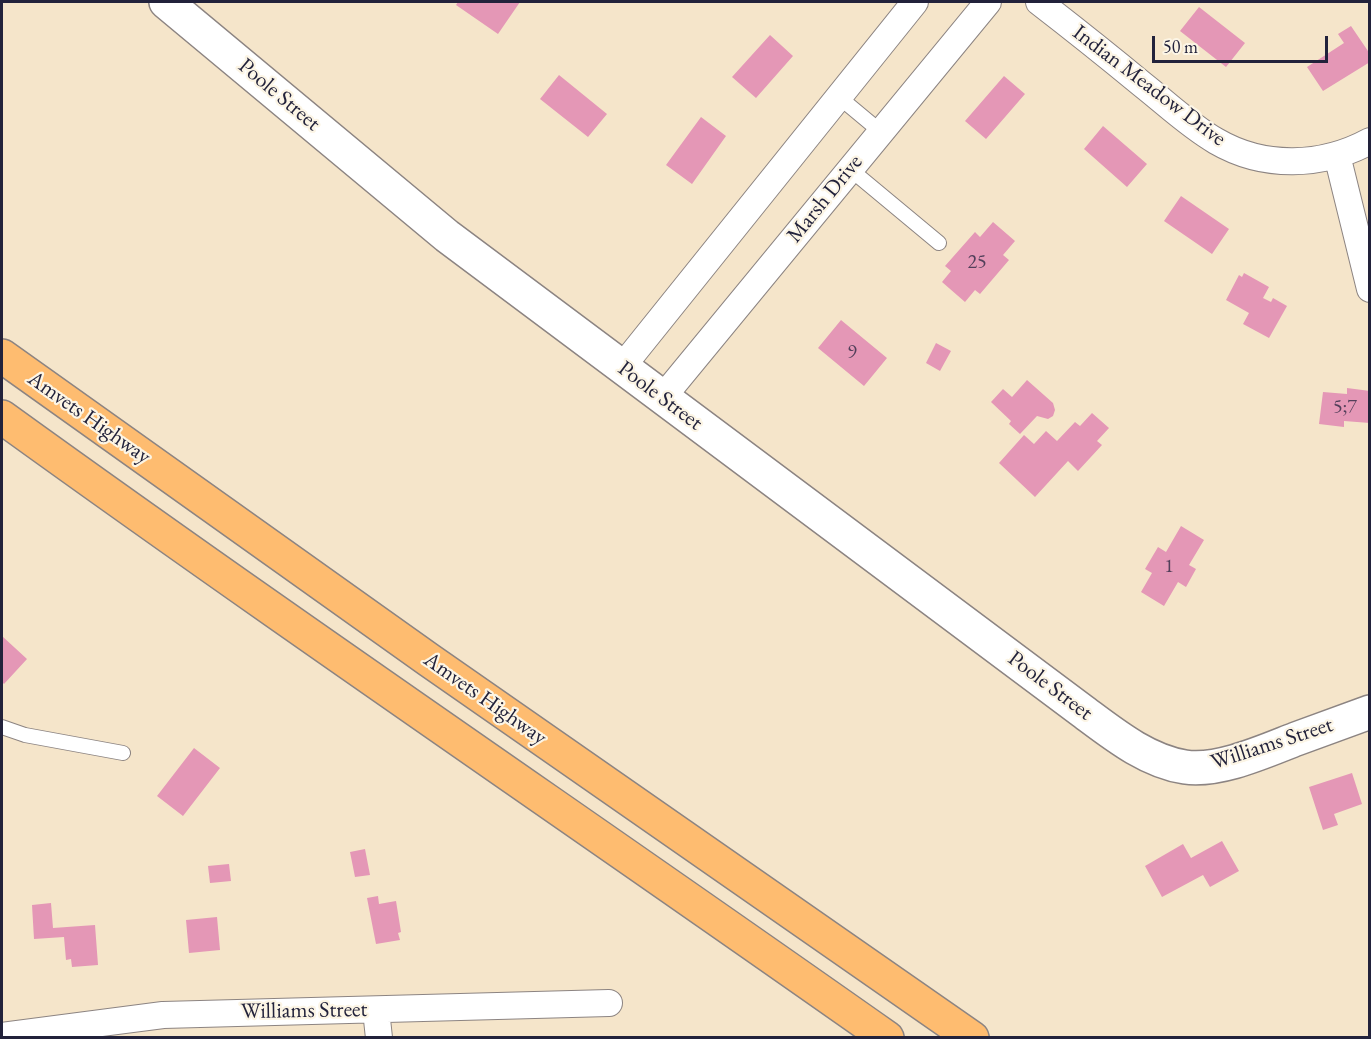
<!DOCTYPE html>
<style>
body{margin:0}
#map{position:relative;width:1371px;height:1039px;overflow:hidden;background:#f5e5ca;font-family:"EB Garamond",serif}
canvas{display:block}
.frame{position:absolute;inset:0;border:3px solid #22223b;pointer-events:none}
.scale{position:absolute;left:1152px;top:36px;width:176px;height:27px;box-sizing:border-box;border:3px solid #22223b;border-top:0;padding-left:8px;font-size:18px;line-height:21px;white-space:nowrap;color:#22223b;-webkit-text-stroke:4px #fcf5e5;paint-order:stroke}
</style>
<div id="map">
<canvas width="1371" height="1039"></canvas>
<div class="frame"></div>
<div class="scale">50 m</div>
</div>
<script>
const context = document.querySelector('canvas').getContext('2d');
context.lineJoin = 'round';
function paint(path, color) {
  context.fillStyle = color;
  context.fill(path, 'evenodd');
}
function stroke(path, color, width, dash) {
  context.strokeStyle = color;
  context.lineWidth = width;
  context.lineCap = dash ? 'butt' : 'round';
  context.setLineDash(dash || []);
  context.stroke(path);
}
function write(font, color, halo, rows, align = 'center') {
  context.font = font + ' "EB Garamond",serif';
  context.lineWidth = 4.5;
  context.setLineDash([]);
  context.textBaseline = 'middle';
  context.strokeStyle = halo;
  context.fillStyle = color;
  for (const [text, x, y, turn = 0] of rows) {
    context.save();
    context.translate(x, y);
    context.rotate((+turn || 0) * Math.PI / 180);
    context.textAlign = isNaN(turn) ? turn : align;
    if (halo) context.strokeText(text, 0, 0);
    context.fillText(text, 0, 0);
    context.restore();
  }
}
const building = new Path2D(`
 M458 2H520L498 34 456 5Z
 M1199 7 1245 43 1226 67 1180 31Z
 M1351 26 1370 54V62L1323 91 1307 67 1344 43 1338 34Z
 M770 35 793 56 756 98 732 77Z
 M559 75 607 114 588 137 540 99Z
 M1004 76 1025 94 986 139 965 121Z
 M701 117 726 136 692 184 666 165Z
 M1103 126 1147 164 1127 187 1084 149Z
 M1181 196 1229 229 1212 254 1164 221Z
 M993 222 1015 241 1003 255 1009 260 980 294 975 290 965 302 942 282 951 271 945 266 975 232 980 237Z
 M1244 273 1269 287 1263 298 1271 302 1273 298 1287 306 1269 338 1243 324 1249 313 1226 300 1239 275 1242 277Z
 M841 320 887 358 864 386 818 348Z
 M936 343 951 351 940 371 926 363Z
 M1027 380 1053 403 1055 410 1053 416 1048 419 1037 416 1020 434 1009 424 1011 421 991 402 1003 389 1012 397Z
 M1347 388 1370 391V423L1344 421V427L1319 424 1323 392 1347 394Z
 M1092 413 1109 428 1097 441 1102 445 1078 471 1068 461 1035 497 999 463 1024 435 1034 444 1046 431 1057 441 1075 422 1080 426Z
 M1181 526 1204 540 1189 565 1196 569 1186 587 1178 582 1164 606 1141 592 1152 573 1145 569 1158 547 1166 552Z
 M2 636 27 659 4 684 2 682Z
 M194 748 220 768 183 816 157 796Z
 M1352 773 1362 804 1334 814 1338 825 1323 830 1309 787Z
 M1222 841 1239 871 1210 887 1203 875 1162 897 1145 866 1183 844 1191 858Z
 M365 849 370 875 355 877 350 852Z
 M229 864 231 881 210 883 208 866Z
 M378 896 379 904 396 901 401 932 398 933 400 940 376 944 367 898Z
 M51 903 53 928 95 925 98 965 72 967 71 959 66 960 64 937 34 939 32 905Z
 M217 917 220 950 189 953 186 920Z`);
const service = new Path2D(`
 M839 97 881 132
 M850 169 939 243
 M2 727 25 735 123 753`);
const minor = new Path2D(`
 M1039 2C1074 29 1109 57 1143 85 1167 104 1190 126 1216 141 1264 169 1322 167 1370 141
 M1337 155 1370 289
 M622 367 915 2
 M663 397 988 2
 M376 1010 379 1038
 M2 1036 163 1015 609 1003`);
const tertiary = new Path2D(`
 M166 2 447 236 1081 710C1112 733 1146 761 1185 767 1219 772 1265 751 1296 739 1320 730 1345 721 1370 712`);
const motorway = new Path2D(`
 M2 356 429 660 972 1038
 M2 417C294 628 592 830 887 1038`);
const numberNames = [
 ["25",977,263],
 ["9",852,353],
 ["5;7",1345,408],
 ["1",1169,567]
];
const streetNames = [
 ["Indian Meadow Drive",1149,86,37],
 ["Poole Street",279,95,40],
 ["Marsh Drive",825,199,-51],
 ["Poole Street",660,396,37],
 ["Amvets Highway",89,418,35],
 ["Poole Street",1050,686,37],
 ["Amvets Highway",485,699,35],
 ["Williams Street",1272,744,-18],
 ["Williams Street",304,1011,-1]
];
paint(building, '#e497b6');
stroke(service, '#8c8482', 16);
stroke(minor, '#8c8482', 28);
stroke(tertiary, '#8c8482', 36);
stroke(motorway, '#8c8482', 36);
stroke(service, '#fff', 14);
stroke(minor, '#fff', 26);
stroke(tertiary, '#fff', 33);
stroke(motorway, '#febc70', 33);
write('20px', '#523f5a', null, numberNames);
write('22px', '#22223b', '#fcf5e5', streetNames);
</script>
